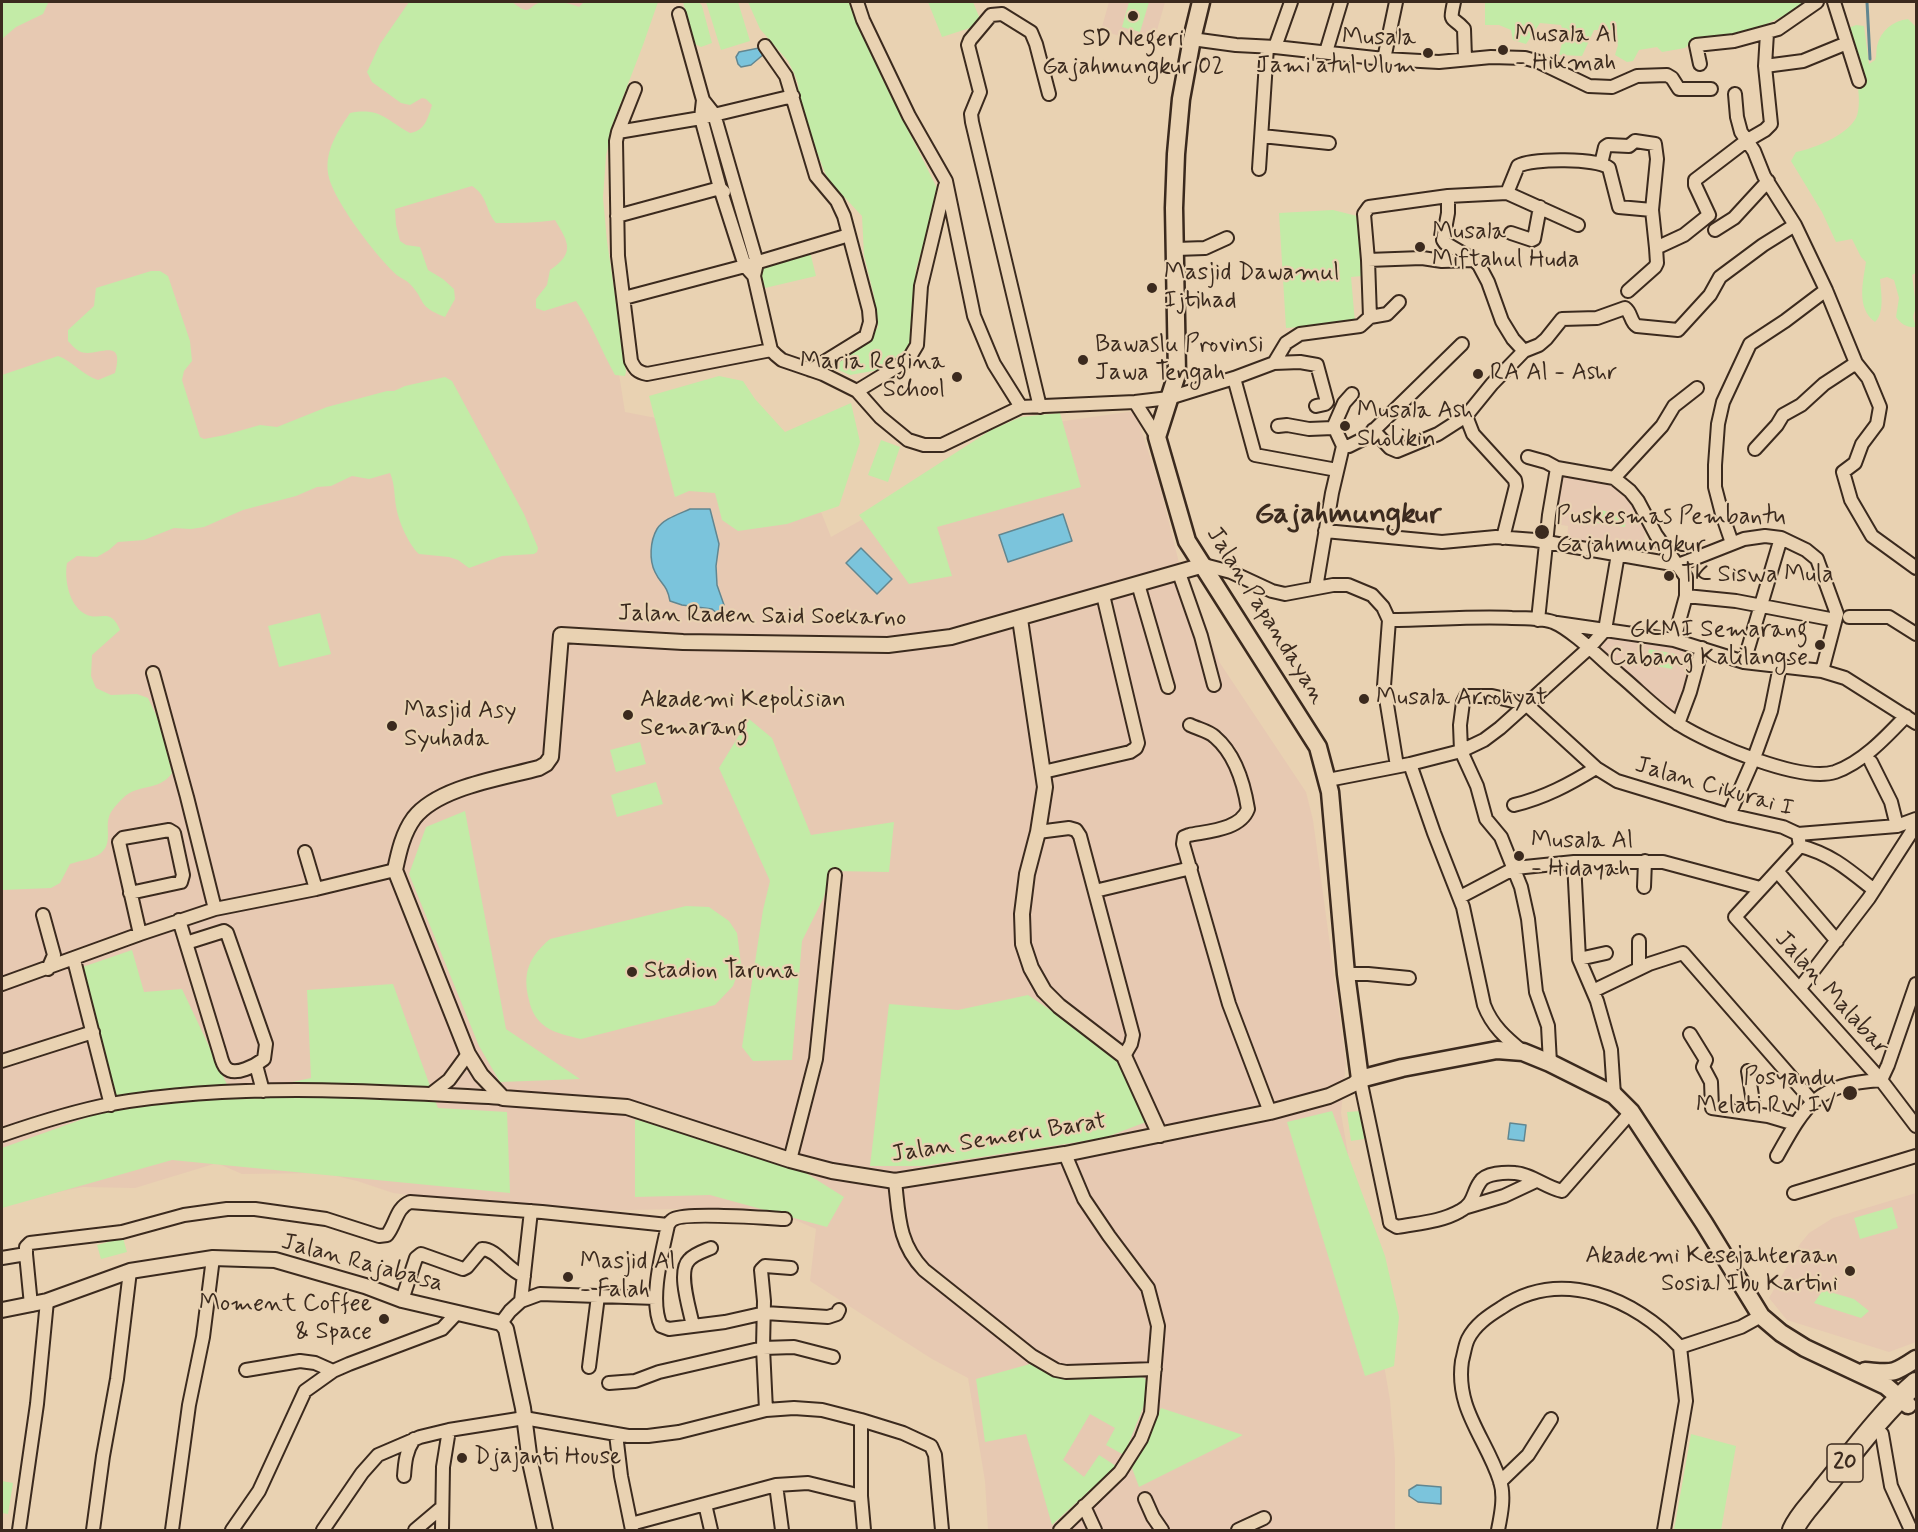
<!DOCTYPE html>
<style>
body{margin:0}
#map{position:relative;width:1918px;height:1532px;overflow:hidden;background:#e9d2b2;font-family:Mynerve,sans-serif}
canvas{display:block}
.frame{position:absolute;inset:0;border:3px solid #3b2a1e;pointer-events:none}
</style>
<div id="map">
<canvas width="1918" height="1532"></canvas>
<div class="frame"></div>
</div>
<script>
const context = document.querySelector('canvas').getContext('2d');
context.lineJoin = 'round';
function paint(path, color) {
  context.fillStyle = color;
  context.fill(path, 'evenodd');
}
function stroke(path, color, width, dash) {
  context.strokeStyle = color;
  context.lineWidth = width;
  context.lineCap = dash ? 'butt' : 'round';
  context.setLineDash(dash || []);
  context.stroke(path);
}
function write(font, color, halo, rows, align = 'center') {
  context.font = font + ' Mynerve,sans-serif';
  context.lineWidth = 4.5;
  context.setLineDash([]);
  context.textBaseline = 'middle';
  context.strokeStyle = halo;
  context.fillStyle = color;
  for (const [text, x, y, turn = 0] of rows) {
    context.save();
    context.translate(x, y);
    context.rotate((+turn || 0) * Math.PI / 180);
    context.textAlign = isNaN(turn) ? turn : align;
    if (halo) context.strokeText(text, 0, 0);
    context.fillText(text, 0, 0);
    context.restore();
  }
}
const built = new Path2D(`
 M2 2H651L614 87 591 197 625 412 682 423 819 507 831 537 1029 426 1135 411 1161 490 1183 579 1220 663 1306 792 1313 820 1346 1063 1341 1113 1390 1400 1395 1459V1530H988L985 1481 968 1378 932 1359 810 1281 816 1229 788 1217 717 1208 587 1211 477 1204 393 1193 357 1181 324 1173 242 1174 217 1163 135 1188 83 1187 23 1199 2 1207Z
 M1109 2H1165L1154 41 1119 36 1101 30Z
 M1558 472 1601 479 1629 493 1646 528 1641 557 1567 545 1568 526 1549 523Z
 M1605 632 1691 649 1706 654 1683 724 1590 649Z
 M1916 1193V1342L1889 1352 1787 1320 1769 1298 1800 1244 1809 1233 1833 1218Z`);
const green = new Path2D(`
 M2 2H54L48 3 43 14 16 27 2 39Z
 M409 2H512C532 17 526 7 541 2 553 0 569 3 579 7L584 2H658L643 45 613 123 606 156 603 198 607 241 626 371 625 376 615 375C601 350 592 324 576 301L544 311 536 308V299L547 285 550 270C575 253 569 243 555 220 536 223 516 223 496 223 485 210 488 196 472 186L395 209 396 225 400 241 406 245 420 247 428 270 443 279 454 289 455 299 445 317C416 306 427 301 409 283 406 280 401 278 398 276 378 259 331 198 328 173 325 150 338 131 350 113 380 107 386 120 410 133 425 131 428 118 432 105L426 99 422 98 410 105 401 103 372 82 367 72 380 44Z
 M683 2H699L702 6 712 43 701 47 695 44Z
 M706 2H738L750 41 721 50Z
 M748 2H848L857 16 884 82 937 188V202L916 269 911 348 909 352 884 369 850 375 836 369 837 363 868 341 878 327 874 296 864 255 862 216 832 184 825 173 800 108 798 84 794 73 788 61 760 29Z
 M928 2H973L982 24 942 37Z
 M1129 2H1149L1140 32 1122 27Z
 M1485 2H1808L1800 8 1752 31 1693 40 1685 48 1662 52 1657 47 1639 50 1633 61 1627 62 1615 55 1618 45 1613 30H1594L1582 56 1559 55 1564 35 1561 25 1540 23 1526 44 1513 40 1511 30 1499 25H1485Z
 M1908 19 1916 27V273L1912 275 1916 306 1913 317 1916 327C1907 328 1901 324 1896 317L1899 298 1894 280 1887 277 1880 279C1881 292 1885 313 1875 322 1856 308 1863 282 1866 262L1861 257 1852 239 1836 242 1822 212 1791 161 1796 152C1815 148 1846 136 1856 118 1865 101 1851 48 1846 29L1856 25 1864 26 1869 64 1875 60C1877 55 1876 51 1877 46 1881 30 1893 21 1908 19Z
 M1333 210 1357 216 1362 276 1351 277 1355 323 1286 328 1279 213Z
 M810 252 816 276 765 288 761 273 767 264Z
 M151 271H160L168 276 190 341 192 361 184 371 182 380 200 437 204 439 225 435 260 425 277 427 327 407 387 391H394L405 386 445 377 452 381 524 514 538 548 537 552 534 554 502 556 469 568 458 560 449 557 419 554C408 544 398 520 396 506 394 494 395 485 390 473L369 479 352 476 331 486 317 487 296 496 243 510 204 527 191 529 174 528 144 540 118 542 109 550 97 557 77 556 67 563C64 579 69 605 85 614 100 622 110 606 120 630L92 655 91 676 96 688 111 695 137 694 148 698 160 723 172 773C159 792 138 783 123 798 119 802 110 811 109 817 105 828 113 843 101 853 94 859 79 861 70 864L60 883 51 888 2 890V375L58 356C73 361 82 375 98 380L115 373C126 333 94 360 79 351 75 349 71 344 68 341V330L94 306 96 288Z
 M719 376 743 381 755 399 785 432 851 403 860 442 839 506 787 524 738 531 722 520 715 493 689 491 675 497 649 396Z
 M1060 413 1081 487 937 527 952 576 909 584 859 515 991 430 1021 417Z
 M881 440 900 447 888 482 868 475Z
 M1599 510 1627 515 1625 527 1597 523Z
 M320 613 331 654 279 667 268 626Z
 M1649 649 1675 654 1672 669 1646 664Z
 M749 719 772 738 811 835 894 822 889 872 832 871 823 899 802 941 792 1060 753 1061 742 1047 763 910 770 881 719 768Z
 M640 742 646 764 616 772 610 750Z
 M656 782 663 804 617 817 611 795Z
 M465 811 506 1029 580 1079 500 1082 479 1046 409 874 426 827Z
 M686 906 709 907 729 921 737 933 741 964 733 986 715 1005 581 1039C569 1036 557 1034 546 1027 537 1021 531 1011 529 1000 522 973 529 957 550 939Z
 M132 950 144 992 182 989 232 1095 311 1078 307 990 393 984 438 1108 507 1112 510 1193 172 1160 2 1208V1148L111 1109 71 971Z
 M1028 995 1121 1058 1146 1122 1104 1138 923 1166H870L889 1004 958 1010Z
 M1332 1111 1385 1256 1399 1317 1394 1366 1365 1376 1287 1122Z
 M1361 1111 1364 1139 1351 1141 1347 1112Z
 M635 1119 801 1170 844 1197 827 1227 710 1195 635 1197Z
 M1892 1207 1898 1228 1860 1239 1854 1218Z
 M123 1238 127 1252 101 1259 97 1245Z
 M1823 1290 1854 1299 1869 1311 1861 1318 1814 1303Z
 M1030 1364 1062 1378 1126 1377 1138 1372 1148 1382V1395L1124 1455 1106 1445 1115 1428 1090 1414 1063 1460 1084 1477 1099 1455 1116 1466 1052 1525 1026 1434 985 1442 976 1379Z
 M1161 1408 1243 1435 1139 1487 1132 1468Z
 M1691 1434 1736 1446 1721 1530H1674Z
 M2 1481 13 1483 8 1514 2 1513Z`);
const water = new Path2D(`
 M759 48 762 49 764 54 751 65 741 67 738 64 736 57 739 52Z
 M690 509H710L719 544 716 566 717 585 724 605 725 620 712 609 682 605 670 601C667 584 661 585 655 572 649 560 650 541 657 529 663 519 679 514 690 509Z
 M1063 514 1072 541 1008 562 999 535Z
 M861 548 892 579 877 594 846 563Z
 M1510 1123 1526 1125 1524 1141 1508 1139Z
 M1417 1485 1441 1487V1504L1418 1502 1409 1496V1490Z`);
const stream = new Path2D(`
 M1867 2 1870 59`);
const minor = new Path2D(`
 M857 2 863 20 909 116 946 181 974 316 994 364 1021 407
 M1454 2C1449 25 1452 15 1464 29L1465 58
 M1834 2 1859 81
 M679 14 703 100 701 118 720 188 745 266 754 276
 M1192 39 1236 45 1275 47 1384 59 1439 62 1491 57 1525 58 1539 62 1589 86 1612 87 1637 76 1667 75 1672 78 1679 89H1711
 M765 46 786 76 816 176 837 201 844 216 869 310 870 322 866 336 811 370
 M1275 47 1291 2
 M1326 52 1341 2
 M1384 59 1396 2
 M1700 64 1696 45 1734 41 1778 29 1817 2
 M1765 66 1803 61 1847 43
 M1735 94 1737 117 1741 132 1754 151 1764 176 1795 225 1826 290 1856 363 1868 378 1880 407 1877 424 1862 444 1855 463 1843 472 1851 500 1872 536 1916 568
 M703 100 714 114 757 263 754 276 771 350 776 355 782 360 823 374 857 391 880 417 908 440 924 445H942L1021 407 1135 402 1169 398 1234 378 1274 363 1286 343 1300 334 1360 326 1370 317 1368 260 1364 214 1369 207 1448 196 1507 193 1578 225
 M618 132 635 89
 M1262 136 1329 143
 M1601 164 1605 147 1608 145 1629 146 1635 141 1655 144 1657 159 1652 210
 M1259 169 1267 47
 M1507 193 1518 166C1532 158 1598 158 1609 168L1619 207 1652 210 1656 248 1684 235 1709 215 1695 185V180L1746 141 1765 130 1771 124 1765 66 1767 33
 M1448 196V213L1443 240 1445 243 1474 260 1479 265 1488 282 1502 321 1513 339 1524 351
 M617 216 720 188 724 192
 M1715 230 1734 218 1768 181
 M1511 233 1532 240 1534 239 1540 207
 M1176 249 1205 248 1227 238
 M1368 260 1422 258 1442 261 1474 260
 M1628 291 1655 267 1657 263 1656 248
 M624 298 745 266 849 235
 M1370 317 1387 314 1399 302
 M771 350 647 374C637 372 635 369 631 361L618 256 616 141 618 132 701 118 793 96
 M1274 363 1300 362 1317 365 1327 402 1325 404 1316 406
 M1234 378 1255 455 1337 470
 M857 391 908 360 917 345 921 286 945 186
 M1135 402 1157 437
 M1040 407 972 122 971 114 980 92 968 45 970 40 991 15 1002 14 1031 32 1036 44 1049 94
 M1466 416 1473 434 1515 480 1516 486 1503 538
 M1278 426 1287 425 1309 429 1333 428 1336 431 1343 446
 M1333 428 1344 403 1352 394
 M1373 430 1390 448 1397 451 1438 434 1466 416 1492 384 1524 351 1539 345 1546 339 1562 319 1597 318 1625 308C1632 313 1630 322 1637 326L1678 330 1710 295 1720 277 1763 245 1795 225
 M1755 449 1777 425 1783 415 1801 405 1824 384 1856 363
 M1528 457 1546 462 1557 468 1614 478 1630 491 1638 501 1656 535 1686 577V596L1674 640
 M1614 478 1662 426 1674 406 1697 388
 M1325 531 1442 542 1496 537 1535 540 1678 565 1744 539 1765 536 1781 538 1806 550 1817 559 1837 614 1822 671
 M1732 543 1722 514 1715 487V465L1718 424 1723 402 1750 344 1785 321 1826 290
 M1204 565 1231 572 1272 591 1285 594 1333 585H1348L1372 595 1383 607 1389 620 1384 686 1397 766
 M1179 573 1201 636 1214 685
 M1138 584 1168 687
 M1316 588 1332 493 1343 446H1349L1367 437 1462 344
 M1686 596 1736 601 1830 619
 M1849 617H1889L1916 634
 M1389 620C1430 620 1471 616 1512 618 1525 618 1541 618 1553 622 1573 630 1603 661 1621 676 1640 692 1659 712 1680 725 1710 744 1801 783 1835 772 1863 762 1886 737 1906 716
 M1538 620 1549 515 1557 468
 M1557 623 1674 640 1744 662 1822 671 1845 678 1916 723
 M1744 662 1781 538
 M1678 724 1690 692 1702 648
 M1190 725C1198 729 1209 731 1215 737 1235 754 1244 784 1248 809 1240 830 1208 831 1189 835L1184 837 1183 844 1229 1004 1270 1112
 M1871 762 1891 802 1897 826
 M1410 764 1434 833 1463 907 1484 1005C1492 1026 1506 1038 1523 1052
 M1043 772 1130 752 1136 748 1138 743 1103 595
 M1328 780 1410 764 1461 751 1484 740 1500 728 1589 648 1605 630 1618 554
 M1514 805C1544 798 1570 784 1596 768
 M1729 815 1754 758 1771 711 1780 666
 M1038 832 1069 828 1076 830 1080 836 1133 1035 1131 1044 1124 1056
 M1798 834 1800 846 1735 917 1881 1080 1916 1126
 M1800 846C1831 854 1849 870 1874 890
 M305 852 316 889
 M1574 862 1579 959 1597 1001 1611 1050 1614 1095
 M1777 871 1837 941
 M1644 887 1645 861
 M1095 891 1191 868
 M130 893 181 882 183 875 174 833 169 830 123 838 119 842 140 934 215 909 187 797 153 673
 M1460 897 1515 868 1574 862H1663L1760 888
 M215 909 316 889 395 870
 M43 915 54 955 48 969
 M179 920 220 1054C221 1058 223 1065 226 1068 235 1077 256 1065 264 1059L266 1044 227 933 224 931 186 943
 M1639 941V968
 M1579 959 1606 953
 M74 960 111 1105
 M1346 974H1368L1409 978
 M2 984 140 934
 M1800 988 1869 898 1916 825
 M1593 991 1649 964 1683 953 1812 1101
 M1690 1034 1706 1060 1703 1067 1711 1082 1712 1108 1768 1116 1795 1124
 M2 1061 93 1032
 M1550 1063 1548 1026 1536 992 1528 919 1521 887 1501 837 1486 819 1477 786 1461 751 1460 725 1463 702 1466 696H1492L1526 704 1596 768 1617 781 1729 815 1783 827 1798 834 1897 826 1916 819
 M256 1065 263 1091
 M1748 1071 1755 1114
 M1360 1079 1389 1217 1390 1223 1397 1227C1418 1223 1441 1222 1460 1211 1475 1203 1472 1193 1480 1182 1485 1173 1506 1172 1515 1173 1531 1174 1545 1187 1562 1191L1631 1112
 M1881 1080 1888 1065 1916 984
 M431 1094 449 1080 468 1054
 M2 1135C37 1123 75 1111 111 1104 240 1082 374 1091 503 1098
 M1777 1156C1806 1104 1817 1084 1881 1080
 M790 1160 816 1059 835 875
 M895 1181C899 1216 898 1243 924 1270L1032 1356 1056 1370 1066 1372 1155 1369
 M1794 1193 1916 1156
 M1467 1207 1504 1196 1536 1181
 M785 1219C766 1218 687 1212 674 1219 671 1220 670 1222 668 1225 662 1253 649 1300 661 1326L669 1329 725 1322 765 1313 828 1317 837 1314 839 1310
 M2 1258 26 1254
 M402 1300 416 1258 421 1254 463 1269 467 1267 482 1249C497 1249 507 1270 524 1276
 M521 1301 531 1211
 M31 1305 26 1254V1247L30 1243 122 1232 184 1215 227 1209H255L326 1219 379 1236 387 1235C396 1224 396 1208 410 1202L542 1212 668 1225
 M501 1323 510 1311 521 1301 540 1294 656 1298
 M693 1326C690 1310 677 1272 689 1260 694 1254 704 1251 711 1248
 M1680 1347 1741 1327 1761 1316
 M589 1367 598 1296
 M246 1370 300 1361 315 1363 333 1371
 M609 1383 635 1381 659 1372 763 1348 794 1347 833 1357
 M766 1410 763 1348 764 1301 761 1270 765 1266 791 1268
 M861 1420V1496L864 1530
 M616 1434 621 1476 632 1530
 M1882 1434 1891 1486 1911 1530
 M404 1476C405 1462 406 1451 414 1439
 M1500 1482 1528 1455 1551 1419
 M776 1485 782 1530
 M1145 1499 1153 1517 1162 1530
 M705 1504 711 1530
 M1084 1506 1095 1530
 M631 1524 776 1485 808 1483 861 1496
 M19 1530 37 1404 47 1301
 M93 1530 103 1456 117 1379 130 1271
 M172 1530 189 1405 203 1337 213 1258
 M232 1530 259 1491 305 1391 333 1371 349 1364 442 1329 457 1313
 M323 1530 362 1473 378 1455 420 1437 449 1430 512 1420 524 1418 628 1436H648L679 1432 766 1410 794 1408 822 1410 861 1420 903 1433 931 1446 935 1455 942 1530
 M415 1530 441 1508
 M442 1530 443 1467 449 1430
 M1060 1530 1120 1472 1141 1439 1151 1413 1158 1326 1148 1288 1109 1236 1084 1199 1065 1154
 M1238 1530 1264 1518
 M1498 1530C1501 1515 1505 1496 1500 1481 1486 1438 1455 1409 1462 1361 1464 1354 1465 1345 1468 1339 1475 1325 1488 1316 1501 1308 1561 1267 1635 1298 1680 1347L1686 1401 1664 1530`);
const tertiary = new Path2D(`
 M1204 565 951 637 888 645 683 642 561 635 551 757 546 764 539 768C502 778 438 787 414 818 403 833 399 851 395 870L468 1054 481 1075 503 1098 627 1107 790 1160 832 1171 895 1181 1065 1154 1270 1112 1329 1096 1354 1084 1360 1079
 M1020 619 1045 787 1038 832 1027 874 1022 914 1023 944 1031 968 1044 991 1059 1006 1124 1056 1160 1135
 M2 1310 47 1301 130 1271 213 1258 275 1260 365 1286 402 1300 501 1323 506 1329 523 1408 530 1462 545 1530`);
const secondary = new Path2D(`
 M1201 2 1192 39 1181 99 1176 154 1174 208 1177 374 1157 437 1187 541 1318 747 1330 792 1346 974 1360 1079 1402 1068 1497 1050 1523 1052 1550 1063 1614 1095 1631 1112 1704 1223 1761 1316 1781 1333 1805 1348 1886 1386 1908 1405
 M1865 1371C1893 1373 1892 1375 1916 1359`);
const trunk = new Path2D(`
 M1793 1530C1800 1514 1813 1503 1823 1489 1851 1455 1883 1411 1916 1383`);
const markers = [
 [1133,16,6,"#3b2a1e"],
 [1503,50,6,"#3b2a1e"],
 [1428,53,6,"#3b2a1e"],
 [1420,247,6,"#3b2a1e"],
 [1152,288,6,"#3b2a1e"],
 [1083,360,6,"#3b2a1e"],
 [1478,374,6,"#3b2a1e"],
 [957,377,6,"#3b2a1e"],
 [1345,426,6,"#3b2a1e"],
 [1542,532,8,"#3b2a1e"],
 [1669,576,6,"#3b2a1e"],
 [1820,645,6,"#3b2a1e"],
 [1364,699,6,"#3b2a1e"],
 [628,715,6,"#3b2a1e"],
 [392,726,6,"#3b2a1e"],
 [1519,856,6,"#3b2a1e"],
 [632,972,6,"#3b2a1e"],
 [1850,1093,8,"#3b2a1e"],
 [1850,1271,6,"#3b2a1e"],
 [568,1277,6,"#3b2a1e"],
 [384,1319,6,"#3b2a1e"],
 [462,1458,6,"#3b2a1e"]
];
const shields = [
 [1845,1463,36]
];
const shieldNames = [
 ["20",1845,1463]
];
const poiNames = [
 ["Musala Al",1515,36],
 ["- Hikmah",1515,64],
 ["Musala",1416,39,"right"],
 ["Jami'atul Ulum",1416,67,"right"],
 ["SD Negeri",1133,40,"center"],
 ["Gajahmungkur 02",1133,68,"center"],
 ["Musala",1432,233],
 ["Miftahul Huda",1432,261],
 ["Masjid Dawamul",1164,274],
 ["Ijtihad",1164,302],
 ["Bawaslu Provinsi",1095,346],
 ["Jawa Tengah",1095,374],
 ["Maria Regina",945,363,"right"],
 ["School",945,391,"right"],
 ["RA Al - Ashr",1490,374],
 ["Musala Ash",1357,412],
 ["Sholikin",1357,440],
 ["Puskesmas Pembantu",1556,518],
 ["Gajahmungkur",1556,546],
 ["TK Siswa Mula",1681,576],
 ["GKMI Semarang",1808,631,"right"],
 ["Cabang Kalilangse",1808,659,"right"],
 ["Musala Arrohyat",1376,699],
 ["Akademi Kepolisian",640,701],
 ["Semarang",640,729],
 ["Masjid Asy",404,712],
 ["Syuhada",404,740],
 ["Musala Al",1531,842],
 ["- Hidayah",1531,870],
 ["Stadion Taruna",644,972],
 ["Posyandu",1836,1079,"right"],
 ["Melati RW IV",1836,1107,"right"],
 ["Akademi Kesejahteraan",1838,1257,"right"],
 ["Sosial Ibu Kartini",1838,1285,"right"],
 ["Masjid Al",580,1263],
 ["- Falah",580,1291],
 ["Moment Coffee",372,1305,"right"],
 ["& Space",372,1333,"right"],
 ["Djajanti House",474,1458]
];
const streetNames = [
 ["Jalan Papandayan",1265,616,58],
 ["Jalan Raden Said Soekarno",762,617,1],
 ["Jalan Cikurai I",1714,788,16],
 ["Jalan Malabar",1831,994,48],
 ["Jalan Semeru Barat",999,1139,-9],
 ["Jalan Rajabasa",362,1264,15]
];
const districtNames = [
 ["Gajahmungkur",1348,516]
];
paint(built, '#e7c9b2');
paint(green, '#c3eba7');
paint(water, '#7bc4dc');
stroke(water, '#618690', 1.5);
stroke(stream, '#618690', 3);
stroke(minor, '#3b2a1e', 16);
stroke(tertiary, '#3b2a1e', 18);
stroke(secondary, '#3b2a1e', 21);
stroke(trunk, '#3b2a1e', 24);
stroke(minor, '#e9d2b2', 12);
stroke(tertiary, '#e9d2b2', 14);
stroke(secondary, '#e9d2b2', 16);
stroke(trunk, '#e9d2b2', 20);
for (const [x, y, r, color] of markers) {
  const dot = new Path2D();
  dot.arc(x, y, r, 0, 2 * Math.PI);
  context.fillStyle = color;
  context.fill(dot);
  stroke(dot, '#e9d2b2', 2);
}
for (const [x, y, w] of shields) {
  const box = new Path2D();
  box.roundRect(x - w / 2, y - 19, w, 38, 4.5);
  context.fillStyle = '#e9d2b2';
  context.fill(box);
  stroke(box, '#3b2a1e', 1.5);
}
write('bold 22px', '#3b2a1e', null, shieldNames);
write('24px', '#3b2a1e', '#e9d2b2', poiNames, 'left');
write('24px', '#3b2a1e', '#e9d2b2', streetNames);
write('bold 30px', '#3b2a1e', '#e9d2b2', districtNames);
</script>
